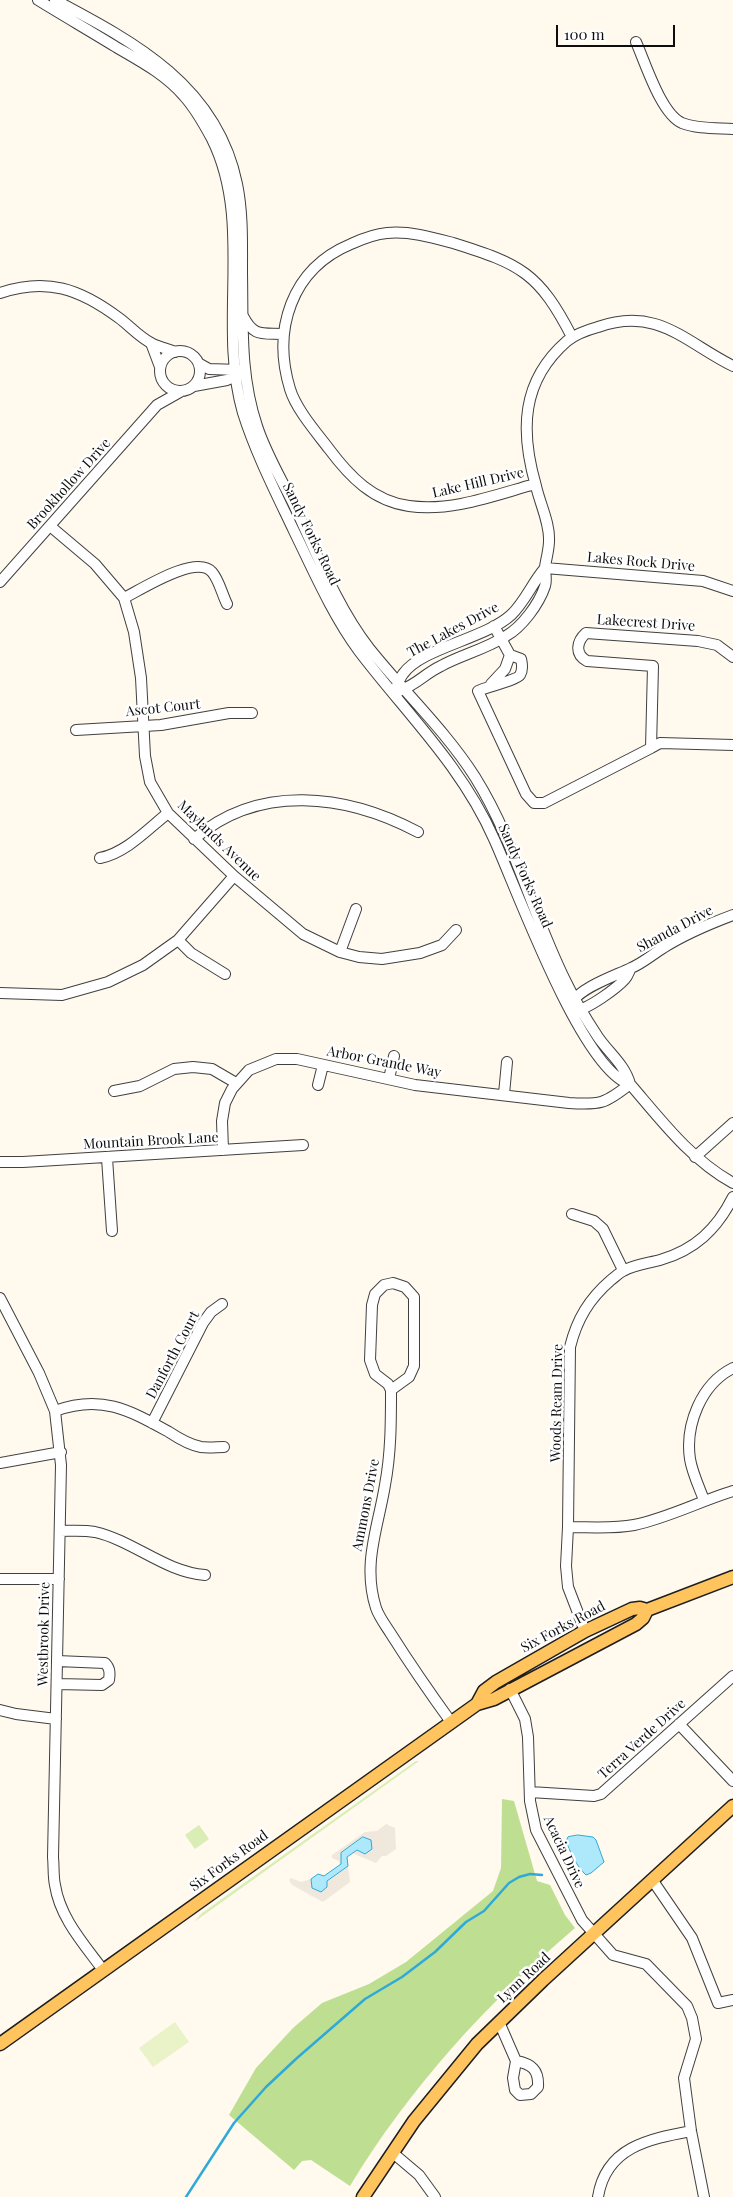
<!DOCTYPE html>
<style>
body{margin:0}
#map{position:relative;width:733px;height:2197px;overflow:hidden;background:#fff9ee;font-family:"Playfair Display",serif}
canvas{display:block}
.scale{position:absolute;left:556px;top:25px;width:119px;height:22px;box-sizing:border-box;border:2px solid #0d0d0d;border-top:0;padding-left:6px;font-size:15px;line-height:18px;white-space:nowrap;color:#0d0d0d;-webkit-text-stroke:4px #fff;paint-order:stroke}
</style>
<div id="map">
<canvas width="733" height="2197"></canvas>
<div class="scale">100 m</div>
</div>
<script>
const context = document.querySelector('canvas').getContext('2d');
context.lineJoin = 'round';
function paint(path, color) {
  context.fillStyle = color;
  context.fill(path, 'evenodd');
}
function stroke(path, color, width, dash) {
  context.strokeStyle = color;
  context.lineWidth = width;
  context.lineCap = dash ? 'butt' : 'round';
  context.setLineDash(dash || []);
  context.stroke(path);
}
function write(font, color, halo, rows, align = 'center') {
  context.font = font + ' "Playfair Display",serif';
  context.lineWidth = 5;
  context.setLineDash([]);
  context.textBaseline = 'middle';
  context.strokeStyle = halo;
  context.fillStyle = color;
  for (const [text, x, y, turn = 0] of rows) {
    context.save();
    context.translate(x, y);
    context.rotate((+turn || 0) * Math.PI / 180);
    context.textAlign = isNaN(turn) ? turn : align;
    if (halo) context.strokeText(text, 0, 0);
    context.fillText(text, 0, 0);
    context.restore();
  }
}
const green = new Path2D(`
 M416 1761H419L194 1922 202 1913Z
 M199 1825 209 1839 195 1849 185 1835Z`);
const forest = new Path2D(`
 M502 1799 514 1801 537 1881 550 1885 565 1915 575 1928C487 2003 410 2087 350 2186L311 2160 302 2161 294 2170 229 2115 256 2068 293 2028 322 2003 369 1984 406 1962 493 1891 501 1868Z`);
const pitch = new Path2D(`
 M175 2022 189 2042 153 2067 139 2048Z`);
const plaza = new Path2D(`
 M386 1824 395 1828 396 1849 386 1856H382L376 1863 352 1853 371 1841 341 1853 343 1863 340 1865 339 1861 332 1858V1855L365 1832 377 1831Z
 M348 1866 350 1882 323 1902 292 1885 289 1880 291 1878 301 1882 311 1879 312 1888 327 1881Z`);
const water = new Path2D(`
 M578 1835 593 1837 596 1840 604 1862 591 1873 586 1875C577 1867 570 1852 566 1841L568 1837Z
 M363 1837 371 1840 372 1849 365 1854 357 1850 347 1857 348 1866 327 1881V1887L321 1892 312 1888 311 1879 318 1874 324 1876 341 1864V1853Z`);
const stream = new Path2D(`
 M186 2197 234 2123 266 2087 297 2058 365 1999 402 1977 435 1952 466 1922 484 1911 509 1883 519 1877 530 1874 542 1875`);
const minor = new Path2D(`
 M38 0C64 16 90 31 116 47 140 61 165 74 184 96 195 108 204 124 212 139 254 223 217 324 243 413 256 454 276 493 294 531 314 572 332 614 359 651 406 713 462 766 494 839 516 887 582 1071 630 1084
 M55 0C136 43 217 86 237 184 243 213 242 244 242 274 243 325 240 376 257 426 266 454 282 480 295 507 317 554 337 607 369 648 404 692 445 730 475 777 515 841 532 914 566 982 575 1001 586 1019 598 1037 609 1053 625 1065 630 1084 661 1120 690 1159 733 1183
 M636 42C645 62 661 114 682 123 697 129 717 128 733 129
 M0 293C47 277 80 289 119 318 130 326 140 338 153 344 160 347 167 349 175 352
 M243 316C254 337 261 333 283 334
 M151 343 160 367
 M160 371a20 20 0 1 1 40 0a20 20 0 1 1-40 0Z
 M200 364 209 369 239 370
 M194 386 227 380 239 375
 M535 484C495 495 452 512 409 506 373 501 350 477 329 449 316 432 296 409 290 389 272 330 291 269 351 244 362 239 374 234 387 233 410 231 431 237 453 243 521 264 539 273 572 337
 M50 526 95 564 124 598 134 632 141 678 145 756 150 782 168 813 234 876 303 934 340 952 359 957 382 959 420 953 442 945 456 930
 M545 568 703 581 733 591
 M0 582 157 405 180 392
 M124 598C142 589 196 554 212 572 219 580 222 594 227 604
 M494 626 510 655 521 659C522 663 523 670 520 675 517 680 486 687 478 691L526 794 534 803H544L651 748 653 666 587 661C574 654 577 641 586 633L698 641 717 645 733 657
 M491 684 505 669 510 655
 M396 688C398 683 400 678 403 674 421 648 485 639 511 615 525 602 532 583 545 568
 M399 691C418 684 424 674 441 666 461 655 486 649 506 636 522 627 539 604 545 586 547 580 545 574 545 567 546 559 549 550 549 541 550 523 540 504 536 486 520 431 521 381 567 341 576 334 587 330 598 327 657 306 685 342 733 366
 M76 730 161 725 229 713H252
 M651 748 660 743 733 745
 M194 839C259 783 346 794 418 832
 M100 858C126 853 148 829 168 813
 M178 940 191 953 225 974
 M340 952 356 909
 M0 993 62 995 108 982 143 965 178 940 234 876
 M573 1002C579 988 617 975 631 968 643 963 653 954 663 948 685 934 709 924 733 915
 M576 1010C587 1010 617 988 625 979 628 976 629 971 631 968
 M389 1079 394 1056
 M318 1085 323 1065
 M114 1091 140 1086 174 1069 193 1067 212 1069 236 1083
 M504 1094 507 1062
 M223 1150 222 1121 225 1103 232 1089 249 1070 276 1059H297L415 1085 569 1103C600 1105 605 1104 630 1084
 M695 1157 733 1123
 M107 1158 112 1231
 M0 1162H23L303 1145
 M572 1214 594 1221 603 1229 623 1270
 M0 1298 39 1373 55 1411 61 1465 53 1857C54 1867 53 1876 55 1885 60 1918 84 1944 103 1970
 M391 1390 409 1377 414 1366V1297L405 1287 393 1283 384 1285 375 1294 372 1305 370 1360 375 1374 388 1384 391 1390C391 1422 391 1453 385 1485 378 1528 362 1564 376 1608 379 1617 386 1626 391 1634 410 1664 430 1693 451 1722
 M55 1411C101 1394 129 1410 169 1432 178 1438 190 1445 201 1447 208 1448 217 1447 224 1447
 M152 1423 203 1323 211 1312 222 1304
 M0 1463 61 1452
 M704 1500C699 1487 692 1472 690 1459 685 1425 701 1384 733 1368
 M568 1527C590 1527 613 1529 634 1525 668 1518 700 1501 733 1491
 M60 1531C72 1531 83 1530 95 1532 134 1541 165 1572 205 1575
 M0 1579H59
 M585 1631 568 1587 566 1566 568 1527 570 1347C577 1319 589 1299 611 1280 615 1277 619 1273 623 1271 633 1265 649 1263 660 1260 695 1250 717 1229 733 1197
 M57 1684 102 1685 109 1680C110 1673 110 1668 105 1663L57 1661
 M510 1689 525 1719 528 1737 530 1801 536 1830 582 1920 613 1955 646 1964 687 2006 692 2018 696 2039 684 2078 691 2131 704 2197
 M0 1710 16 1714 56 1719
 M679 1724 733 1781
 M530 1792 594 1796 601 1794 733 1676
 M653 1881 692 1938 718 2003 733 2000
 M499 2022 516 2061 513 2078 515 2090 520 2095 531 2094 538 2087C539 2070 532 2064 516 2061
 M393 2153 419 2175 435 2197
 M598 2197C606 2147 649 2139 691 2131`);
const major = new Path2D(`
 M477 1704 484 1691 496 1682 585 1631 632 1609 640 1608 647 1610 733 1577
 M0 2044 477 1704 494 1699 636 1624 643 1618 647 1610
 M363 2197 414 2121 477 2044 543 1980 733 1806`);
const streetNames = [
 ["Lake Hill Drive",478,483,-13],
 ["Brookhollow Drive",69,484,-48],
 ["Sandy Forks Road",311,534,64],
 ["Lakes Rock Drive",641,562,5],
 ["Lakecrest Drive",646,623,4],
 ["The Lakes Drive",453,630,-28],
 ["Ascot Court",163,708,-6],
 ["Maylands Avenue",219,841,44],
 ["Sandy Forks Road",525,876,66],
 ["Shanda Drive",675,929,-28],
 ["Arbor Grande Way",384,1062,11],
 ["Mountain Brook Lane",151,1141,-3],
 ["Danforth Court",173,1355,-62],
 ["Woods Ream Drive",557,1403,-89],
 ["Ammons Drive",366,1505,-79],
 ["Six Forks Road",563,1627,-28],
 ["Westbrook Drive",44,1634,-89],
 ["Terra Verde Drive",642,1739,-42],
 ["Acacia Drive",564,1852,65],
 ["Six Forks Road",229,1861,-36],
 ["Lynn Road",524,1978,-43]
];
paint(green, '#d9edb4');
paint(forest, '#bedf92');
paint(pitch, '#e9f3c7');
paint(plaza, '#f0e8dc');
paint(water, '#aee8fb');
stroke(water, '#2faad8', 1);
stroke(stream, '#2faad8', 2.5);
stroke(minor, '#404040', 12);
stroke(major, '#1e1e1e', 15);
stroke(minor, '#fff', 10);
stroke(major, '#ffc45e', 12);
write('14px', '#0d0d0d', '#fff', streetNames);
</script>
